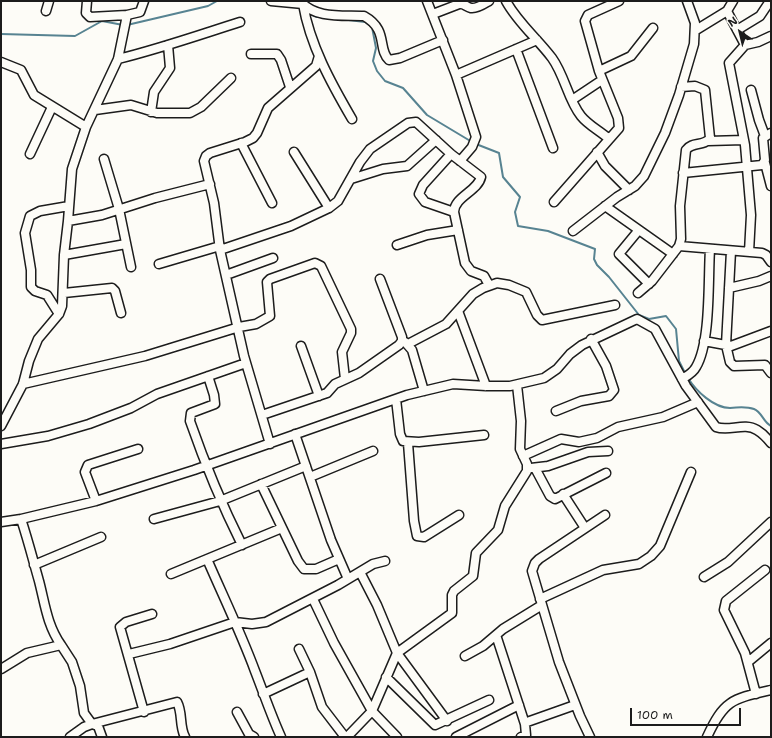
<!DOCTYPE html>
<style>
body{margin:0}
#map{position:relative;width:772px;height:738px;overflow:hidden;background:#fdfcf7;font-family:"Shantell Sans",sans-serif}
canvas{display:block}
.frame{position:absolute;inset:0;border:2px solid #1c1c1c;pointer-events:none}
.north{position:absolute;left:720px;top:12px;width:40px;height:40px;-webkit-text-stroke:3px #fdfcf7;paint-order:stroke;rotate:325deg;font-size:11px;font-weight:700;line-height:16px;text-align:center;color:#1c1c1c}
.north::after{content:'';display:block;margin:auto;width:14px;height:18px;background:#1c1c1c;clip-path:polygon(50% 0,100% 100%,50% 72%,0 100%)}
.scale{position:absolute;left:630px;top:708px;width:111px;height:18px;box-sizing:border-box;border:2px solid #1c1c1c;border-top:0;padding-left:5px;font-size:12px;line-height:14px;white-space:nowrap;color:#1c1c1c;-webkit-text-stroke:3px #fdfcf7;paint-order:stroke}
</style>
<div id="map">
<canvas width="772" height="738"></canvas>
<div class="frame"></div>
<div class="north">N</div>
<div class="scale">100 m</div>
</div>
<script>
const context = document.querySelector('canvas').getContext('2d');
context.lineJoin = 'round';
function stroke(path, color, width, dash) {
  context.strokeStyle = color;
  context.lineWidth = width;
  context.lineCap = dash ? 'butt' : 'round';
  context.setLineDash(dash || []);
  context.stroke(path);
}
const stream = new Path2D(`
 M310 14 317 17H322
 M340 19 365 22 372 27 376 48 373 61 377 71 385 81 403 88 427 115 472 142
 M127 25 208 6 217 1
 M1 34 75 36 102 21 123 25
 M476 144 499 153 503 177 520 197 515 212 518 226 548 231 595 249 594 259 597 265 609 277 639 315 649 319 666 316 676 329 679 361 686 375
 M688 378C696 391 714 408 730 408 738 407 746 406 754 409 762 412 763 422 771 426`);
const minor = new Path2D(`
 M87 1 86 13 90 17 127 15
 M271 1 303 4C310 45 331 83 352 119
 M300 1C316 19 341 15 364 16 389 30 377 49 389 60L400 58 443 40
 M427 1 456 75 476 137 472 147 460 161
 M506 1C518 23 537 38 552 58 565 76 568 100 581 116 588 125 600 131 609 139
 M46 11 49 1
 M727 11 745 45 758 42 771 36
 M433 14 459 4C464 3 466 7 471 8 477 9 484 4 489 1
 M696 30 727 11 733 1
 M737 30 760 16 770 1
 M745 45 729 63 745 145 751 215 749 252
 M516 49 553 148
 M251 54H277L281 60 290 87
 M118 59C159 49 199 35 240 22
 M1 62 21 70 34 95 86 127
 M599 71 631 56 653 28
 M456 75 537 40
 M751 90 759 120 765 136
 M572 100 602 80
 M95 110 131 105 157 113H190L201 107 231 78
 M151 112 154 92 170 68 168 45
 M708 141 744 140
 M241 143 272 203
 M294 152 329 208
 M597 152 605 166 629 190
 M30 154 52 107
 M451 154 423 185 419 194 425 202 454 212
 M104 159 119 209 131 267
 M765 163 771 186
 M683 173 762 165 765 160 763 138 771 133
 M351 179 383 169 407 166 436 140
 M554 202 619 128 618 118 599 71 585 21 588 15 619 1
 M605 206 673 254
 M68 221 72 169 86 127 118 59 127 15 140 12 144 1
 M573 231 617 197 635 186 644 176 665 133 679 95 694 44 695 23 687 1
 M638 231 619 254 649 284
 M397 245 427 235 458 230
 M679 246 762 253 766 255 771 262
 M220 250 291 226 329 208 338 201 360 162 370 149 408 123 416 122 451 154 481 177C478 191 454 197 454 212L465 263 471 271 484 276 489 285
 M731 251 726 345 730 362 734 366 765 365 771 373
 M64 255 126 244
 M159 264 220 246
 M226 275 273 258
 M729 288 759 281 771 276
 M64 293 112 288 115 291 121 313
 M638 293 652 281 679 246 681 239 680 206 686 150C692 141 704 147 710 138L705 90 695 86 681 87
 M458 311 486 386
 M59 314 47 295 35 291 31 287V270L25 233 30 216 40 211 69 206
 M704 341 731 346 771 331
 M405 342 412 350 424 391
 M408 344 446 324 473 294 483 288 497 283 509 285 526 292 537 315 542 320 615 305
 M301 346 319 396
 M208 376 214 395 215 404 191 413 190 421C205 464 222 505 242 545
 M682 379C687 376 693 373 696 367 711 342 708 279 710 249
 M23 384 145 356 239 327 256 324 270 316 267 282 270 279 315 263 321 266 351 329V333L342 352 345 379
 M396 399 400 434 403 441 419 442 484 435
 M556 411 581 401 609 396 614 390 606 366 591 339
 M262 415 327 393 335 384 359 373 399 345 402 341V337L380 279
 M1 426 23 384 29 361 38 339 59 314 62 306 64 255 68 221 102 215 155 198 210 184
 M295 434 331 540 348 579
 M408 443 414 521 417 536 424 537 459 515
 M1 444 48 436 89 424 131 408 157 394 246 363
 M270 444 244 356 220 250 214 203 204 161 206 156 210 153 245 142 253 138 257 133 268 108 316 66 319 56
 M523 456 561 439 579 442 597 438 618 427 663 417 698 402
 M531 468 548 466 588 452 608 451
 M535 468 550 496 555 499 606 473
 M310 477 373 451
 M261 484 298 561 304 569H316L339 559
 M563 494 585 528
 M96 501 85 472 88 465 138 449
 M21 519C28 540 33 560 39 581 45 604 47 625 61 645
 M154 519 220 501 306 466
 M1 522 21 519 96 501 194 470 407 395 453 384 486 386H510L544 378 557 369 570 354 582 345 637 319 655 329 686 386 716 427C729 432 744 422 757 430 762 433 767 438 771 443
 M207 559C223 596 241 633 255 671 264 694 271 715 281 737
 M34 565 101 537
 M360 572 377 605 397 653 447 721
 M171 574 282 528
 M704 577 728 562 771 522
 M313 599 334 643 372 711 397 737
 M540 599 603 570 639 564 651 556 660 546 691 472
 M496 635 525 724
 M299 649 310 672 322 707 345 737
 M129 654 170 644 235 622 252 624 266 622 338 585 373 564 385 561
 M465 656 483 646 503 629 542 605
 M748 662 771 643
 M1 669 27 653 61 645 72 662 80 686 84 713 92 724 98 726 102 737
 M386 677 435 725 489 700
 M263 694 310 672
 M756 694 745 653 724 610 726 601 765 570
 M144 712 120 627 126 622 152 614
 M237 712 249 734 254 737
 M70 737 84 727 92 724 177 702C183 713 179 726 185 737
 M347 737 372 711 397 653 452 613V595L454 591 473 576 476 553 498 530 505 506 527 471V464L520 449 521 421 517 385
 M456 737 519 705
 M521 737 526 735 525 724 527 722 575 705
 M590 737 580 716 559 662 532 571 535 563 539 559 605 515
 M707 737C724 700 732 699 771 690`);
stroke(stream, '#578391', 2);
stroke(minor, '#1c1c1c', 11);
stroke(minor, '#fdfcf7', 8);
</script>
